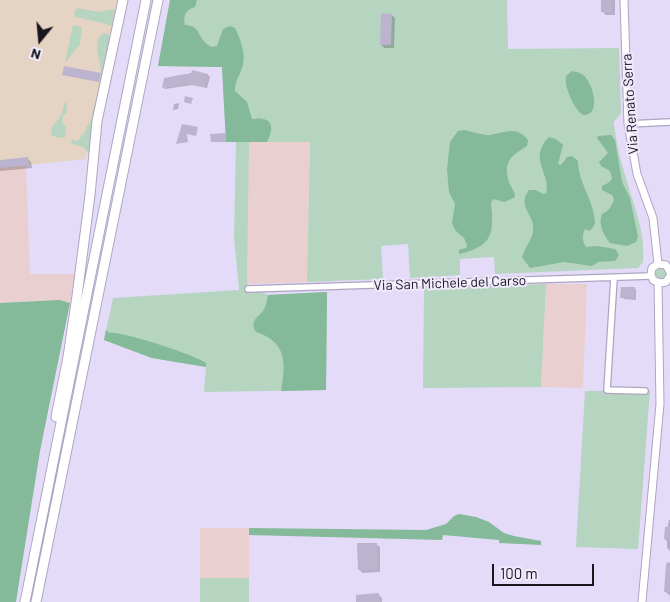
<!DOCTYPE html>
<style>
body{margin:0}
#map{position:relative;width:670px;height:602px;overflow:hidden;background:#e4dbf9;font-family:Barlow,sans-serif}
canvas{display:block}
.north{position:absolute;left:15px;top:15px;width:50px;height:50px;-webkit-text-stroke:4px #f0eafc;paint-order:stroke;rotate:197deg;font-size:14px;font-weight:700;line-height:20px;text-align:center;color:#19151f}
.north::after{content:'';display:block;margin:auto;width:18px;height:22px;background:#19151f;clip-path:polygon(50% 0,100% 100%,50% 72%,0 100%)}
.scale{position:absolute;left:492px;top:564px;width:102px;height:22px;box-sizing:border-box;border:2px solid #19151f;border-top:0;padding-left:6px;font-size:15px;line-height:18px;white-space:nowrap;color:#19151f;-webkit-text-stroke:4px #f0eafc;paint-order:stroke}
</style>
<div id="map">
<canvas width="670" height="602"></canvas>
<div class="north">N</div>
<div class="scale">100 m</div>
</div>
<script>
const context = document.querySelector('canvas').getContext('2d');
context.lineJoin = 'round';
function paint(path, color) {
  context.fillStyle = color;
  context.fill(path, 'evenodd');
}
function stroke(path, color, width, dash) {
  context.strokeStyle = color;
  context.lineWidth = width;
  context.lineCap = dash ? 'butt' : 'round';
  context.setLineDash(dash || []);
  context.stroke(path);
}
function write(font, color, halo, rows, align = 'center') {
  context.font = font + ' Barlow,sans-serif';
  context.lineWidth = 4;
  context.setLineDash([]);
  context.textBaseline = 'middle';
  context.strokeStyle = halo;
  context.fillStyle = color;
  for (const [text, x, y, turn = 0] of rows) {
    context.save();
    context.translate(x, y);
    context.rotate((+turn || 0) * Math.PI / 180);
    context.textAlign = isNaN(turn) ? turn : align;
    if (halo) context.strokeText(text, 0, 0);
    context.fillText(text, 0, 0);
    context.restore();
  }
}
const commercial = new Path2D(`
 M0 0H118L86 159 0 168Z`);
const industrial = new Path2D(`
 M248 142H310L307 282 247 284Z
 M26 165 30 274H76L70 303 59 300 0 303V168Z
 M546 284H587L583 388 541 387Z
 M200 528H249V578H200Z`);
const green = new Path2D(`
 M170 0H507L508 49 619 48 621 113 614 122V125C616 141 620 159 625 175 633 204 646 232 643 262L638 268 495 274 494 257 460 259V275L410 278 408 244 381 246 383 279 307 282 310 142H249L247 284 268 295 327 292 326 390 204 392 206 367 151 358 104 340 113 298 239 290 234 237 236 142H226L222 67 158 66Z
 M78 8 98 12 115 9 112 26 103 23 76 17 74 15 75 10Z
 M73 25 82 27 80 44 65 63Z
 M104 33 108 34 110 39 94 115 89 153 83 147 72 144 71 141 73 139 77 142 87 129 86 128 91 121C94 106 99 89 101 74 102 62 90 40 104 33Z
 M65 102H66L67 112 63 116 62 122 66 127 65 136 62 138 52 136 51 134 52 127 61 116Z
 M655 274a6 6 0 1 1 12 0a6 6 0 1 1-12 0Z
 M546 284 541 387 423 388 424 288Z
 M650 390 638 549 576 547 585 391Z
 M200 578H249V602H200Z`);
const forest = new Path2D(`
 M170 0H197L195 7C185 10 183 16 185 25 199 26 197 33 204 41 206 44 209 45 211 47L217 46 223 29 230 26 235 28C240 38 247 56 242 68 239 78 235 79 235 91L247 102 252 119C272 116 275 126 267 142H226L222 67 158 66Z
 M572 71C576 72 580 72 583 75 593 82 602 116 583 115 574 109 564 87 566 76Z
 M465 130C472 132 479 134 486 135 502 135 515 123 528 140L527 146C511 156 503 161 509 182 511 188 515 191 515 197L505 202 493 199 491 203C494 234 493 246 459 254V250L466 248 467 245 464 238 455 230 452 223 455 204 449 192 447 169 450 142 458 131Z
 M611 135 615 140 622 182 630 198 638 237 636 242 627 246 610 243C603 234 598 224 602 214 609 211 611 207 614 200L612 195 602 190V186L608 183 612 179 610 171 601 166 599 162 608 153 597 138 598 136Z
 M549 137 556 139 563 145 558 164 561 165 567 157 572 156 578 161C578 183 595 202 595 224L590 231 585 229C582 236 582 240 586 247L597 246 615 249 619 255 615 261 598 262 592 266 564 262 530 268 522 257C525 247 532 240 533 231 536 216 516 206 529 190H536L543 194 546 193C552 175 527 159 549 137Z
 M327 292 326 390 281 391C286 363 287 342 256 332 250 321 256 319 263 311 266 307 267 300 268 295Z
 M59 300 70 303 40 451 16 602H0V303Z
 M106 330 109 333C118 330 196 355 206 363V367L152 358 104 340Z
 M459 514 476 517 489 522 504 533 514 536 541 541V545L499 543V540L443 535 442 540 249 535V528L426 530 446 524 454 516Z`);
const shadow = new Path2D(`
 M602 0H615V15H606L603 12Z
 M392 15 395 18 394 48H384L381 44Z
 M208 75 210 77 207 88 192 85 165 89 164 88Z
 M179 103 178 109 173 110 174 104Z
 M28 159 31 162 32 168 0 171V162Z
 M634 288 636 290V300L624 299 622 297Z
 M669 520H670V551L667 548V541L665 539Z
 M376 544 380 547V572L362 573 359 569Z
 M667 562 670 563V596L665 591Z
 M379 595 382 598V602H357Z`);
const building = new Path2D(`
 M601 0H612V12H601Z
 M381 13 392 14 391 45H380Z
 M64 66 101 73 99 82 62 75Z
 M192 70 208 74 205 87 189 84 162 88 164 78 191 73Z
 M185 96 193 98 191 104 184 102Z
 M182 124 198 127 196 136 187 134 188 142 176 144Z
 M226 133V142H211L210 134Z
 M28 157 29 165 0 168V160Z
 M621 287H635L634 298H620Z
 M665 527H670V540L664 539Z
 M357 543H377V569L358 570Z
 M666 564 670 565V592H664Z
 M379 593 380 602H356V595Z`);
const minor = new Path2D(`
 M628 124 670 122
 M614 278 607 390 645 391
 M248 289 651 276`);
const tertiary = new Path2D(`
 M624 0 628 124 637 174 653 218 658 264
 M670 272 666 265 658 264 652 268 651 274 653 280 660 283 666 282 670 276
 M642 602 660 404 658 283`);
const trunk = new Path2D(`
 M56 417 68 357 77 296 90 195 97 121 123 0
 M25 602 146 0
 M36 602 158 0`);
const streetNames = [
 ["Via Renato Serra",630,104,-94],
 ["Via San Michele del Carso",450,283,-2]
];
paint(commercial, '#e5d3c3');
paint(industrial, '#eacfd1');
paint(green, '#b5d5c1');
paint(forest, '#84b999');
paint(shadow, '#0003');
paint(building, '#bcb3cf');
stroke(minor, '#aea5c1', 8);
stroke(tertiary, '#aea5c1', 9);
stroke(trunk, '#aea5c1', 11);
stroke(minor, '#fff', 5.5);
stroke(tertiary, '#fff', 7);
stroke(trunk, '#fff', 9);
write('14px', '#19151f', '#f0eafc', streetNames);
</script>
